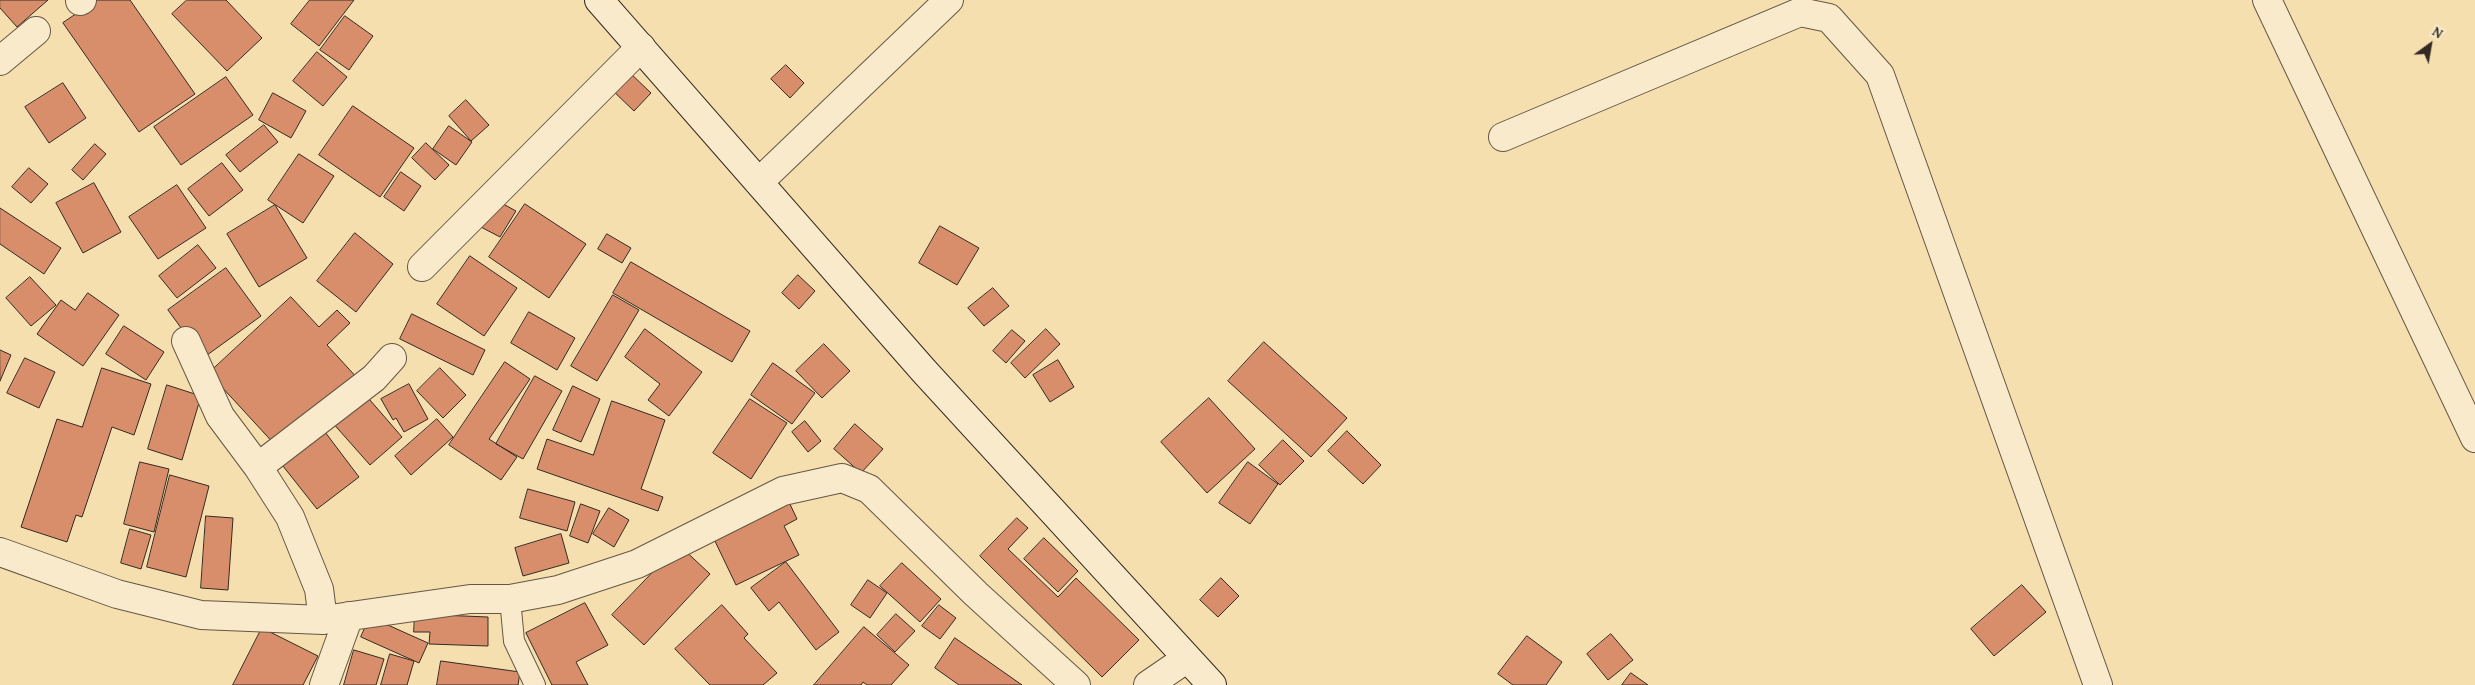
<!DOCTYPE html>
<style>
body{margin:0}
#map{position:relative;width:2475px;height:685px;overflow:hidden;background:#f5dfae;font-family:"Gentium Book Plus",serif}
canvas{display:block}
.north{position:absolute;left:2405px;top:20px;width:50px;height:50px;-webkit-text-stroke:4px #f8eaca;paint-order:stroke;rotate:32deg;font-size:14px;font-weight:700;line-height:20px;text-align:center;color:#352a23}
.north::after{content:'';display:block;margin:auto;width:18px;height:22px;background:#352a23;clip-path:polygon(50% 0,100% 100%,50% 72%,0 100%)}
</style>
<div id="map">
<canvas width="2475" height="685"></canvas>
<div class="north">N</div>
</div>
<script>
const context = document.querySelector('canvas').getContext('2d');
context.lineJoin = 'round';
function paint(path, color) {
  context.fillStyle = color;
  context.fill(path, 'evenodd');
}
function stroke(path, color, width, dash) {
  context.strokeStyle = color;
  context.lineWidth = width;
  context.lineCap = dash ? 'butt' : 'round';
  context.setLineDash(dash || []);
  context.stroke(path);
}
const building = new Path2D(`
 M0 0H48L17 27 0 8Z
 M97 0H130L195 94 139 132 63 23Z
 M187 0H226L262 38 227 71 172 14Z
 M310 0H354L319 46 291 24Z
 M345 16 373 36 349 70 320 50Z
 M317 52 347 77 323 106 293 81Z
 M786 65 804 83 790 98 771 79Z
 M627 70 651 93 634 111 610 88Z
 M226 77 253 115 181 165 154 127Z
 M63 83 86 118 49 143 25 107Z
 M273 93 306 111 291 138 259 120Z
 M466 100 489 125 471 141 449 116Z
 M353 106 414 148 380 197 319 155Z
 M264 125 278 142 240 172 226 155Z
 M449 126 472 142 456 165 433 149Z
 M426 143 449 165 435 180 412 158Z
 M95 144 106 154 83 180 72 170Z
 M299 154 334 176 303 223 268 200Z
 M222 163 243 190 209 216 188 189Z
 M29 168 48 184 31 203 12 187Z
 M401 172 421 186 404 211 384 197Z
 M94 183 121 232 83 253 56 203Z
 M177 185 206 228 158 259 129 217Z
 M494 199 516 211 500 237 479 226Z
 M525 204 586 244 549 298 489 257Z
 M275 205 307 258 259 287 227 234Z
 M0 208 61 248 44 274 0 244Z
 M940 226 979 248 957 285 919 263Z
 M355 233 393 264 356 312 317 281Z
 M607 234 631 248 622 263 598 249Z
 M198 245 216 268 177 298 159 276Z
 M470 256 517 288 484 336 437 304Z
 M631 262 750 331 732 362 613 293Z
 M226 268 261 316 203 358 168 310Z
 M798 275 815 291 799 309 782 293Z
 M30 277 56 305 31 326 6 298Z
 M993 288 1009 306 984 326 968 308Z
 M88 293 119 315 83 366 37 334 61 300 75 310Z
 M613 295 639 310 597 381 571 366Z
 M291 297 319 327 337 310 350 323 327 345 359 380 277 447 209 373Z
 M529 312 575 338 557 370 511 343Z
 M412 314 485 350 473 375 400 339Z
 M124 326 164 352 146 380 106 354Z
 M645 329 702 372 669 416 648 400 660 384 625 357Z
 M1046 329 1060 344 1025 378 1011 363Z
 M1012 330 1025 341 1006 363 993 351Z
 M1264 342 1347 418 1311 457 1228 381Z
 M824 344 850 371 822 398 796 371Z
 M0 350 11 355 0 381Z
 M25 358 55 372 39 408 7 393Z
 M1058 360 1074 387 1050 402 1033 375Z
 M505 362 530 379 489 439 517 457 501 480 449 445Z
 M773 363 815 393 792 424 751 395Z
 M102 368 151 384 134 435 112 427 82 517 76 515 67 542 21 527 57 419 82 427Z
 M440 368 466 395 443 418 417 391Z
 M535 376 562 391 523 459 496 444Z
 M409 384 428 419 404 432 396 418 393 420 381 399Z
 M167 385 201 396 182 460 148 449Z
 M573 386 600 399 581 442 553 430Z
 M363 392 402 437 370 465 331 421Z
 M1209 398 1255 449 1207 493 1161 442Z
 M750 399 787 423 751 479 713 453Z
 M612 401 665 420 641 489 663 497 658 511 537 469 547 439 593 455Z
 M437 419 453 437 411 475 395 456Z
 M805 421 821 441 808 452 792 432Z
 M855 424 883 449 861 473 834 449Z
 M322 428 359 477 317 509 279 461Z
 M1347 431 1381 465 1363 484 1328 451Z
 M1283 440 1304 461 1280 485 1259 465Z
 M140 462 169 469 154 532 124 524Z
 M1248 462 1278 484 1250 524 1219 503Z
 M170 475 209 486 186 577 147 567Z
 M528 489 575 502 567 531 520 518Z
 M788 500 797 519 784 526 799 555 736 585 713 537Z
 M581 504 600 511 588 543 570 536Z
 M609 508 629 520 614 547 593 534Z
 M206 516 233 518 228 590 201 588Z
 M1017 518 1028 528 1008 549 1058 597 1076 578 1139 640 1102 677 980 556Z
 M130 529 151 535 141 569 121 563Z
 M561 534 569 563 523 576 515 548Z
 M1044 538 1078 571 1058 592 1024 559Z
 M679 545 710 574 644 645 612 615Z
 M786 562 839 632 816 650 779 602 769 611 751 588Z
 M902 563 941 599 920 622 880 586Z
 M1221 578 1239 596 1218 617 1200 600Z
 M868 580 887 593 870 618 851 605Z
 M2022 585 2046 612 1994 656 1971 629Z
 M585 603 608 645 576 662 588 685H552L526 633Z
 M722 605 748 634 744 638 777 673 763 685H710L675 649Z
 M939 605 956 618 940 639 922 626Z
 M415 614 488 617V646L429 644 430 632H414Z
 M896 614 915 631 895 652 877 635Z
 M370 617 428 643 419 663 361 637Z
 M864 627 909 665 891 685H867L863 682 861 685H814Z
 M262 628 318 656 303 685H233Z
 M1611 634 1633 660 1608 680 1587 654Z
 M1527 636 1562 662 1546 685H1513L1498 674Z
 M955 638 1022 685H959L935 668Z
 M354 650 384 659 376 685H344Z
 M390 654 414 661 407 685H381Z
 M441 661 520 672 518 685H437Z
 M1631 673 1648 685H1622Z`);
const service = new Path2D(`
 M510 599 514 641 535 685`);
const minor = new Path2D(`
 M2267 0 2475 438
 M80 1 82 0
 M0 61 36 31
 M1503 137 1800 12 1829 18 1880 75 2098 685
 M759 182 949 0
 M422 267 641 47
 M186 341 220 416 258 467 290 517 319 589 323 620
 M258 467 374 378 392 358
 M0 552 117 594 201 615 323 620 470 599H510L558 590 637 564 783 491 842 478 869 489 976 594 1076 685
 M324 685 349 616
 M1148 685 1186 659`);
const secondary = new Path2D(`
 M599 0 924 371 1212 685`);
paint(building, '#d88e6b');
stroke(building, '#352a23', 1);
stroke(service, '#655746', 22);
stroke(minor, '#655746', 30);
stroke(secondary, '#352a23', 30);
stroke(service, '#f8eaca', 20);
stroke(minor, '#f8eaca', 28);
stroke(secondary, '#f8eaca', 28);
</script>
